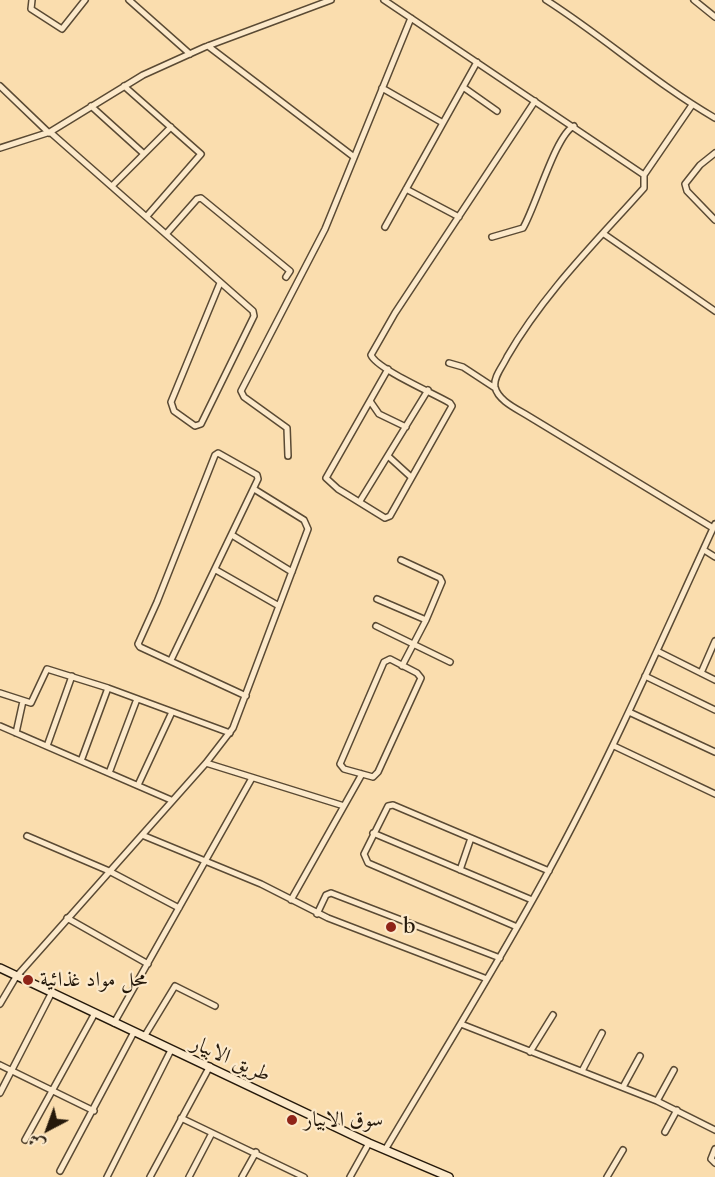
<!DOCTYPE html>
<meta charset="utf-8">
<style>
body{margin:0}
#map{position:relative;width:715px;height:1177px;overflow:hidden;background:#faddae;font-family:"Libre Caslon Text",Amiri,serif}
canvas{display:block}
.north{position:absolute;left:18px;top:1099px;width:60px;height:60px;-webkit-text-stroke:4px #fce9ca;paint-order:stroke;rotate:221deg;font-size:16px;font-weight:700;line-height:24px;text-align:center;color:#25190b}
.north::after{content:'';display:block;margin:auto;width:21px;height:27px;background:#25190b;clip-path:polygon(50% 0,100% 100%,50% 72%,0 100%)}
</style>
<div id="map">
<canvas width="715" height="1177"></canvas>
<div class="north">ش</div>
</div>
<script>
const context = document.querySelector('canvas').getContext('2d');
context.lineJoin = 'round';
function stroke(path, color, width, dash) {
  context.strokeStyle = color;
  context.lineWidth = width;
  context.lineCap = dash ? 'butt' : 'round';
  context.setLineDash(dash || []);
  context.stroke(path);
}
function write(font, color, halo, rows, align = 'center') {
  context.font = font + ' "Libre Caslon Text",Amiri,serif';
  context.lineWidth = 4.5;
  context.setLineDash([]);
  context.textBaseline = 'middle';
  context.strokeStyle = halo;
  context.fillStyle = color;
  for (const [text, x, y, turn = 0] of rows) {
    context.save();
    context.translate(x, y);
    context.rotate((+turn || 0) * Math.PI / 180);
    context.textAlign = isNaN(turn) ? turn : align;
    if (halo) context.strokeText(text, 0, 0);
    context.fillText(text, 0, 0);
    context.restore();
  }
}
const street = new Path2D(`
 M32 0 31 9 62 29 85 0
 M129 0 190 54
 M384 0 644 175V188C595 243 544 293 507 357 503 366 493 377 495 387 498 400 515 408 525 414L713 528
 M546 0C604 37 656 84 715 118
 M694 0 715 17
 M208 46 354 157
 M0 86 49 133
 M124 86 201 154 147 216
 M463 87 497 111
 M382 88 443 123
 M91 106 143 153
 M50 132 253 311 254 316 201 424 195 426 174 411 171 402 220 283
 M0 148 50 132 143 75 205 47 331 0
 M715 153 700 165 685 184 687 191 715 220
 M644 175 692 105
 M112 186 171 127
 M406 189 459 217
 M385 227 477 62
 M167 233 197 199 201 198 290 271 286 277
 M604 234 715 311
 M492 237 523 228C536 206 556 134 574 126
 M449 363 463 367 495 388
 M388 369 326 478 338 489 385 518 390 516 452 406 450 403C433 393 377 369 371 355L395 313 535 101
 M370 401 379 414 406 427
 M288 456 287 428 244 397 241 391 325 229 411 18
 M388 456 411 477
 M360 501 428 390
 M232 535 292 572
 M704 550 715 557
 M401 560 440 578 442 582 426 620 402 666
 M216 570 279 606
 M377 599 426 620
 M376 626 450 662
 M657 651 715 680
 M390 659 417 673 421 678 378 772 373 777 344 769 340 764 384 662Z
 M171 660 258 479 257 475 218 453 215 455 157 602 138 644 140 647 246 696
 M701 673 715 641
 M645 676 715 710
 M0 693 31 703 47 669 108 688 230 733
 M629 712 715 752
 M0 726 171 800
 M16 733 23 701
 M47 746 72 676
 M614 746 715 794
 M81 761 108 688
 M206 763 344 806
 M109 773 137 699
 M138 785 172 712
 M373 833 532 900
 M142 835 261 884 328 918 487 979
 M27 836 109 871 179 908
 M460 870 471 838
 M291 900 362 774
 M317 914 326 895 331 893 500 958
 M67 918 148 964
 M517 927 368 863 364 854 388 806 393 805 549 871
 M0 1004 16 977 206 763 233 728 308 529 304 520 254 489
 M114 1023 252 778
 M461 1024 657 1101 715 1130
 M144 1037 175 986 215 1006
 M530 1052 553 1015
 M0 1065 94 1111
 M582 1071 602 1033
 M623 1087 640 1056
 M0 1093 52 992
 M657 1101 674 1070
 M181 1118 304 1177
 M665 1132 677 1110
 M25 1140 95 1013
 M715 1149 711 1159 715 1163
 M385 1150C440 1057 497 966 548 872 610 759 661 641 715 524
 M60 1171 134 1032
 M107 1177 171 1050
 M150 1177 210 1066
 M189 1177 212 1133
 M242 1177 256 1152
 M350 1177 369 1143
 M607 1177 623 1150`);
const secondary = new Path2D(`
 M0 968 369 1143 449 1177`);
const markers = [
 [391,927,6,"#8f2418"],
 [28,980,6,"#8f2418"],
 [292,1120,6,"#8f2418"]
];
const poiNames = [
 ["b",403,927],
 ["محل مواد غذائية",40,980],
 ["سوق الابيار",304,1120]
];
const streetNames = [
 ["طريق الابيار",231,1059,24]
];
stroke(street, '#5a4a34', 8);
stroke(secondary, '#25190b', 10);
stroke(street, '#fce9ca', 5);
stroke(secondary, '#fce9ca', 7);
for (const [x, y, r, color] of markers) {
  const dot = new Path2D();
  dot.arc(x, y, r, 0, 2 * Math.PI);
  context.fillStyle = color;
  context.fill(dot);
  stroke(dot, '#fce9ca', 2);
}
write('21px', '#25190b', '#fce9ca', poiNames, 'left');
write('21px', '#25190b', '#fce9ca', streetNames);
</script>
